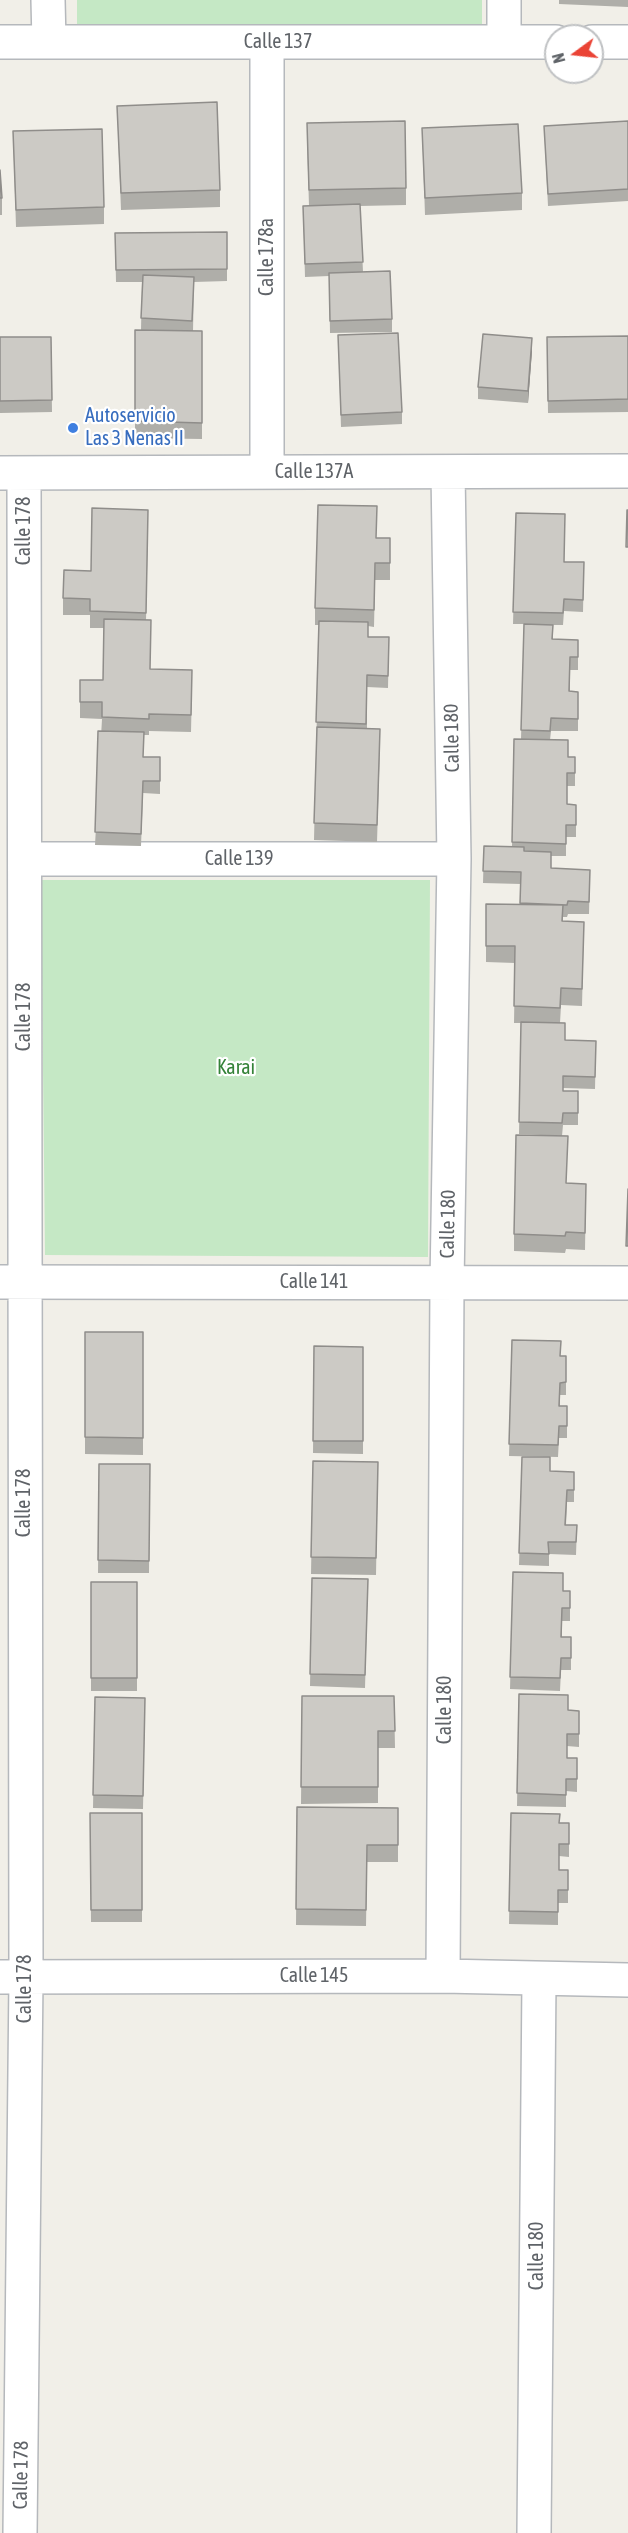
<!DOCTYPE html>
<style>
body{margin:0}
#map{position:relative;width:628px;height:2533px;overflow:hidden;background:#f1efe8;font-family:"Asap Condensed",sans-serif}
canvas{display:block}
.north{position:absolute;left:544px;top:24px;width:60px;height:60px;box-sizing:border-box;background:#fff;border:2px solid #bfc1c3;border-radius:50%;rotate:255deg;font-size:16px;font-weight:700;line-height:24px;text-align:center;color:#5f6368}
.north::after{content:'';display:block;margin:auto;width:21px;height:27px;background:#ea4335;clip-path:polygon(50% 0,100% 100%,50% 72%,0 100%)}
</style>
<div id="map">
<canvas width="628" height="2533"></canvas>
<div class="north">N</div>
</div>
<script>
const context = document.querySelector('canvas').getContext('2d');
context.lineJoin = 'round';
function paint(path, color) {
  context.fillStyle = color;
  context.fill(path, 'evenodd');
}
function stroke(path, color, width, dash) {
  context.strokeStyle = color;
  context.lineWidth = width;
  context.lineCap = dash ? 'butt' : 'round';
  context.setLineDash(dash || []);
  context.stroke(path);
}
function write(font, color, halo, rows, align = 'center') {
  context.font = font + ' "Asap Condensed",sans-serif';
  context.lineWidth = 4.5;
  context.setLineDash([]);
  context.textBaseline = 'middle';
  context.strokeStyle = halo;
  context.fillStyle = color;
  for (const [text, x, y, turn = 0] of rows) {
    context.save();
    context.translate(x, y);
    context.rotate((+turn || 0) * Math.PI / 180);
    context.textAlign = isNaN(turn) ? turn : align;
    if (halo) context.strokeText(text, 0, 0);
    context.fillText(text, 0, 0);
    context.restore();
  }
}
const green = new Path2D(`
 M77 0H482V24L77 27Z
 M41 880H430L428 1257 45 1255Z`);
const street = new Path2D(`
 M48 0 49 42
 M0 42H556
 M267 42V472
 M504 42V0
 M592 42H628
 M0 473 628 471
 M25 859H454
 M0 1282 628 1283
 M443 1976 447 1283 454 859 448 472
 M0 1977 443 1976 628 1980
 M20 2533 26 1978 24 473
 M534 2533 539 1980`);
const wall = new Path2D(`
 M559 0H628V7L559 4Z
 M117 106 220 190V207L121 210Z
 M628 121V201L548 206 544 126Z
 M422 128 522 193V210L425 215Z
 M13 131 104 207V224L16 227Z
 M307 139 406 188V205L360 206 363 272 392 319V332L330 333 329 276 305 277 303 206H309Z
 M0 170 2 198V215H0Z
 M227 232V281L194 282 193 331H202V439L135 438V330H141L142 282H116L115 233Z
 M338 335 402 412V424L341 427Z
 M628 336V412L548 413 547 337Z
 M0 337H51L52 412 0 413Z
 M532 351 528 403 478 399V387Z
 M516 513 565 562H584L583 612 564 611 563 625H553V639L578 640V670H570V691L578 692V731H551L550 740 568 757H575V786H567V804L576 805V837H566V856H551V868L590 870 589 914H568L567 917H563V921L584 922 582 1006 561 1005 560 1023 565 1040 596 1041 595 1089 563 1088V1091H578V1125H563L562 1136 519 1134 521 1023H514L515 963 486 962V904H520L521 884 483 883 484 846H512L514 739H521L524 624H513Z
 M148 527 146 620 150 669 192 687 191 732 149 731V735H144L143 757 160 770V794L143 793 141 846 95 845 102 719 80 718V680H103L104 628H90V615H63V598L91 571Z
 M376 538H390V580H375L374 627 368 626V637H389L388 688 367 687V728L380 745 377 842 314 840 319 625H315V608Z
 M567 1183 586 1184 585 1250 566 1249 565 1253 514 1251V1234Z
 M85 1332H143V1455L85 1454Z
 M512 1340 561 1356H566V1395H560V1406H567V1438H559L558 1457 509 1456Z
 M314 1346 363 1347V1454L313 1453Z
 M522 1457 574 1484V1502H567L566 1525H577L576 1555 549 1554V1566L519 1565Z
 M313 1461 378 1462 376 1575 311 1574Z
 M99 1464H150L149 1573H98Z
 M513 1572 563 1591H570V1621H562V1637H571V1670H561L560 1691 510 1689Z
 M312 1578 368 1579 365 1688 310 1686Z
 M91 1582H137V1691H91Z
 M519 1694 568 1710 579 1711V1747L567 1746V1758H577V1792L566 1791V1807L517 1806Z
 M302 1696H394L395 1748H378V1803L301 1804Z
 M95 1697 145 1698 143 1809 93 1808Z
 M297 1807 398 1808V1862H367L366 1926 296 1925Z
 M90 1813H142V1922H91Z
 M511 1813 559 1823H569V1857L559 1856V1870H568V1903H558V1925L509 1924Z`);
const shadedWall = new Path2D(`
 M532 338V351L528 403V391Z`);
const building = new Path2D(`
 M217 102 220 190 121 193 117 106Z
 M405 121 406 188 309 190 307 123Z
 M628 121V189L548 194 544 126Z
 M518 124 522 193 425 198 422 128Z
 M102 129 104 207 16 210 13 131Z
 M0 170 2 198H0Z
 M360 204 363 262 305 264 303 206Z
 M227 232V269L116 270 115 233Z
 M390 271 392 319 330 321 329 273Z
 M143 275 194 277 192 321 141 318Z
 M135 330 202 331V423L135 421Z
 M398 333 402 412 341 415 338 335Z
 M483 334 532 338 528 391 478 387Z
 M628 336V399L548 401 547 337Z
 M0 337H51L52 400 0 401Z
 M318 505 377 506 376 538H390V563H375L374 610 315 608Z
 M92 508 148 510 146 613 90 611V599L63 598 64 570 91 571Z
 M627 510H628V547H626Z
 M516 513 565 514 564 562H584L583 600 564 599 563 613 513 612Z
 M104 619 151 620 150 669 192 670 191 715 149 714V719L102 717V702H80V680H103Z
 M319 621 368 622V637H389L388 676 367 675 366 724 316 722Z
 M524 624 553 625 552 639 578 640V657H570L569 691 578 692V719L551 718 550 731 521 730Z
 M317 727 380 729 377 825 314 823Z
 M98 731 144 732 143 757H160V781H143L141 834 95 832Z
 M514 739 568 740V757H575V773H567V804L576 805V825H566V844L512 842Z
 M484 846 524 847V851L551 852V868L590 870 589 902 568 901 567 905 520 903 521 872 483 871Z
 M486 904 563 905 562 921 584 922 582 989 561 988 560 1008 514 1006 515 946H486Z
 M521 1022 565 1023V1040L596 1041 595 1077 563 1076V1091H578V1113H563L562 1123 519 1122Z
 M516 1135 568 1136 566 1183 586 1184 585 1233 566 1232 565 1236 514 1234Z
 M628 1189V1246H626Z
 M85 1332H143V1438L85 1437Z
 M512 1340 561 1341 560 1356H566V1382L560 1383 559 1406H567V1426H559L558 1445 509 1444Z
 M314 1346 363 1347V1441H313Z
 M522 1457H550V1471L574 1472V1490H567L565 1525H577L576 1542H548L549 1554 519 1553Z
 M313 1461 378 1462 376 1558 311 1557Z
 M99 1464H150L149 1561 98 1560Z
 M513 1572 563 1573V1591H570V1608H562L561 1637H571V1658H561L560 1678 510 1677Z
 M312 1578 368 1579 365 1675 310 1674Z
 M91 1582H137V1678H91Z
 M519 1694 568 1695V1710L579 1711V1734H567V1758H577V1779H566V1795L517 1793Z
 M302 1696H394L395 1731H378V1787H301Z
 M95 1697 145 1698 143 1796 93 1795Z
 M297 1807 398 1808V1845H367L366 1910 296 1909Z
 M90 1813H142V1910H91Z
 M511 1813 560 1814 559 1823H569V1844H559V1870H568V1890H558V1912L509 1911Z`);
const markers = [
 [73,428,6,"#3f7fe0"]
];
const streetNames = [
 ["Calle 137",278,42],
 ["Calle 178a",267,257,-90],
 ["Calle 137A",314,472],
 ["Calle 178",24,531,-90],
 ["Calle 180",452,738,-91],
 ["Calle 139",239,859],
 ["Calle 178",24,1017,-90],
 ["Calle 180",448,1224,-89],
 ["Calle 141",314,1282],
 ["Calle 178",24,1503,-90],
 ["Calle 180",445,1710,-90],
 ["Calle 145",314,1976],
 ["Calle 178",25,1989,-90],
 ["Calle 180",537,2256,-90],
 ["Calle 178",21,2475,-89]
];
const shopNames = [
 ["Autoservicio",85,416],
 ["Las 3 Nenas II",85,439]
];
const parkNames = [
 ["Karai",236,1068]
];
paint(green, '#c5e8c5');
stroke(street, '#b5b8bc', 36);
stroke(street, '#fff', 33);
paint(wall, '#afaea9');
paint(shadedWall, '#8f8d8a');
paint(building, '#cccac5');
stroke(building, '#8f8d8a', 1.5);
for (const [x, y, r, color] of markers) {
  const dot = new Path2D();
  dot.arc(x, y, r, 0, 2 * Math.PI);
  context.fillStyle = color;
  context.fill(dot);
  stroke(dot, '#fff', 2);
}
write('20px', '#5f6368', '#fff', streetNames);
write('20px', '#366cbe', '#fff', shopNames, 'left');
write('20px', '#348238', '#fff', parkNames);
</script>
